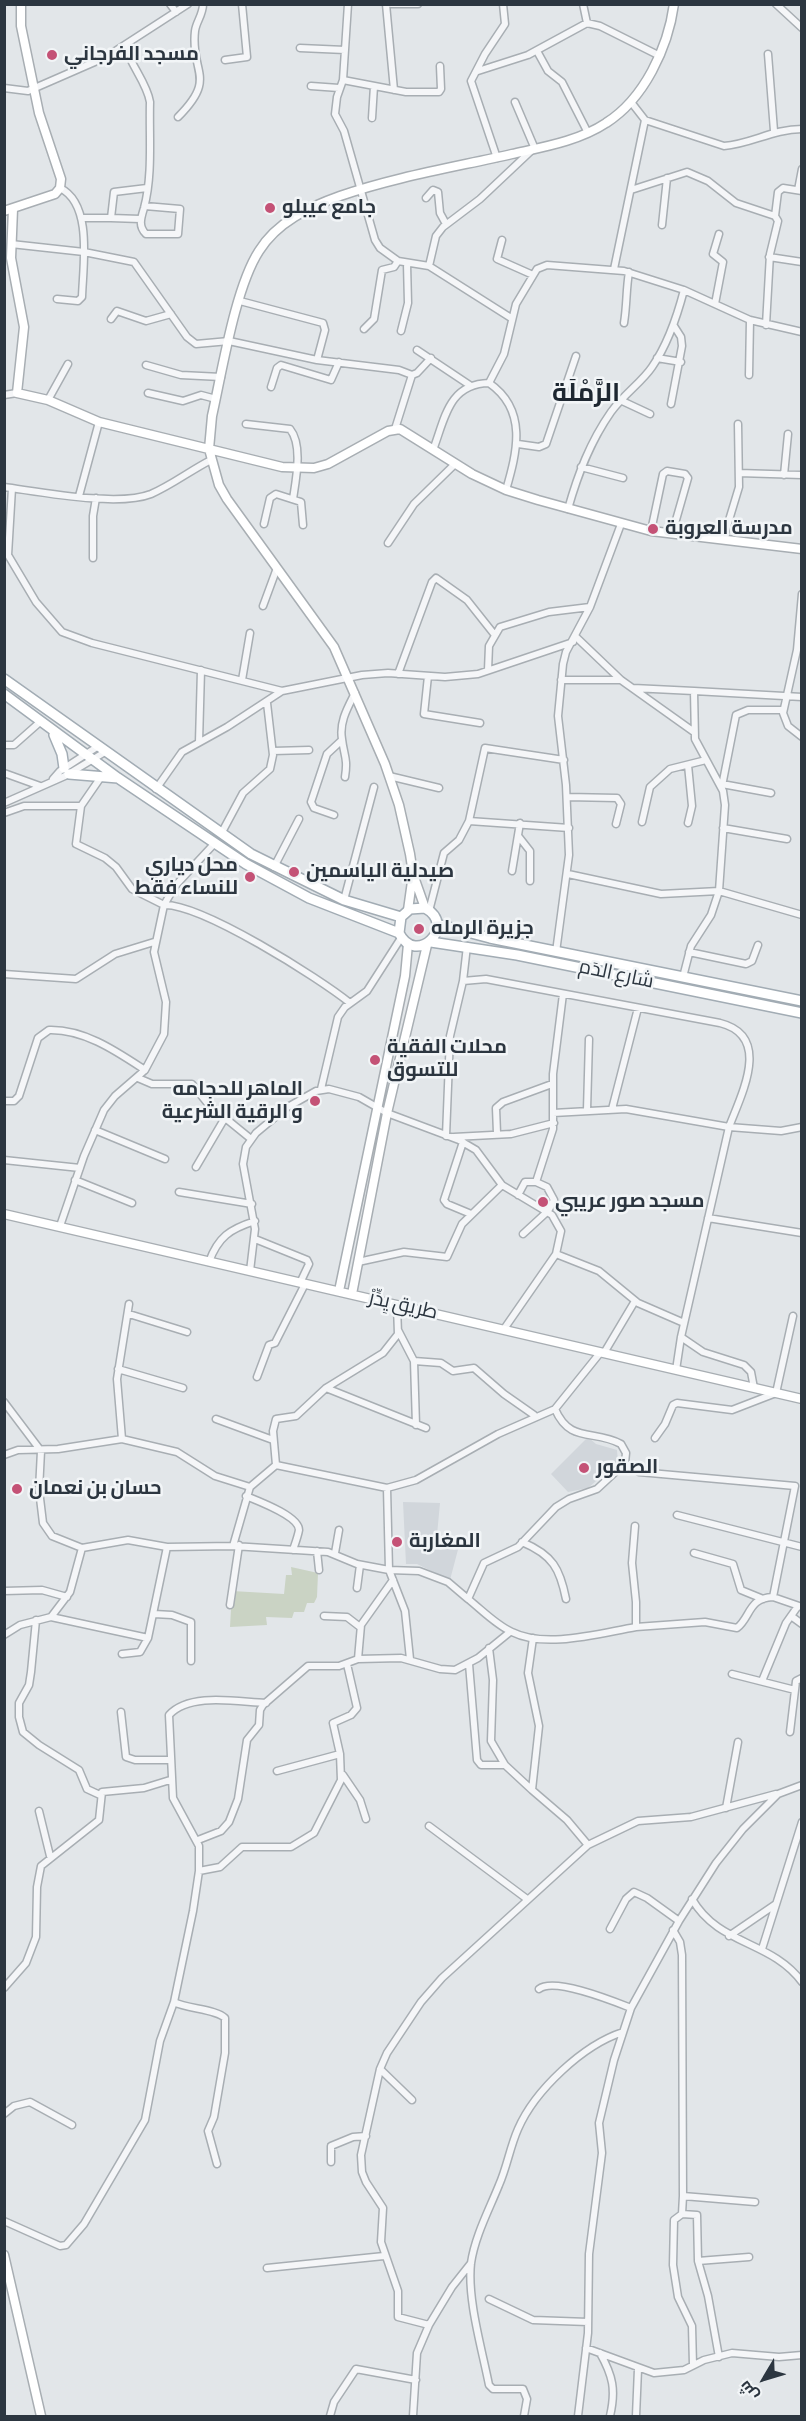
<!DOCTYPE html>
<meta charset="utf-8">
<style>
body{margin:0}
#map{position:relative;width:806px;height:2421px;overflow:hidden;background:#e2e6e9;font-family:"Sofia Sans Condensed",Cairo,sans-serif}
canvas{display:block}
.frame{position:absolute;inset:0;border:6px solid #2c3640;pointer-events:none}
.north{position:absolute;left:734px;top:2349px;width:60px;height:60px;-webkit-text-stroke:4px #f2f5f7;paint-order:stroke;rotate:232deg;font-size:16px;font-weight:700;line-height:24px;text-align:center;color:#2c3640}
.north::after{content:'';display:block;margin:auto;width:21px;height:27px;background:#2c3640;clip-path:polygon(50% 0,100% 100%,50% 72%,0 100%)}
</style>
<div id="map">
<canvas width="806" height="2421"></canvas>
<div class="frame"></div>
<div class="north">ش</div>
</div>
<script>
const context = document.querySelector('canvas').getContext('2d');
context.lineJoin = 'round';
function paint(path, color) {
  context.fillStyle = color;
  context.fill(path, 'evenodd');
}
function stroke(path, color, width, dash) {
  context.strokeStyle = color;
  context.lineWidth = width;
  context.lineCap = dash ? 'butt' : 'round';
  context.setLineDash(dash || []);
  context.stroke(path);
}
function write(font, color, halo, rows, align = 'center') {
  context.font = font + ' "Sofia Sans Condensed",Cairo,sans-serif';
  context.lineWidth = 5;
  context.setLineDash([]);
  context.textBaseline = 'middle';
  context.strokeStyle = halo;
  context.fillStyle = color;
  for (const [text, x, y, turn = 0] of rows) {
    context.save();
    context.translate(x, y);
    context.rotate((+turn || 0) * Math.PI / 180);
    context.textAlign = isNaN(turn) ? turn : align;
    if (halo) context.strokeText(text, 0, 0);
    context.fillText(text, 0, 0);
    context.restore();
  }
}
const built = new Path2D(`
 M588 1437 596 1444 617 1450 618 1462 588 1488 568 1492 551 1474Z
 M403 1502 440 1503 437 1535 460 1542 450 1580 417 1564H406Z`);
const green = new Path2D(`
 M291 1567 318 1573 317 1597 314 1603H307L304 1612H294L292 1618 266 1617 267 1625 230 1627 232 1591 284 1594 286 1575H292Z`);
const street = new Path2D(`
 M170 4 176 12
 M348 4 343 80 337 97 335 114 344 131 375 240 380 248 398 261 429 266 511 318
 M386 4 394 90
 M391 4H418
 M583 4 587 23
 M776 4 802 28
 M125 46C131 66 147 83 150 102 149 136 153 175 144 208 141 218 138 226 146 234H178L180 209 145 206
 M300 48 345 50
 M537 51 548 71 562 82 588 133
 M768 54 774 131
 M225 60 247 57 242 4
 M478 71 528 55 587 23 600 26 658 55
 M343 80 406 92H439L441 89 440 66
 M311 86 339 88
 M4 88 28 91 106 57 188 4
 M515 102 535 149
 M178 117C218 77 190 73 195 31 196 22 203 15 203 4
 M372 118 374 86
 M645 120 724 146C751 144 773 129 802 129
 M497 158 471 81 485 54 505 24 503 4
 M631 190 687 172 708 181 736 203 775 216
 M798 190 802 169
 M426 198 433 190 438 192 440 213 446 224
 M81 218H111L114 192 147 188
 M111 218 140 219
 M662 225 667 178
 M502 240 497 259 533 275
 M11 244 84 252 134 262 187 337 196 344 229 341 317 360 399 370 412 375
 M769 257 802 262
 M429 266 436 236 443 227 480 199 532 150
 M614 269 645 120 631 102
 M57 299 78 301 82 297C83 265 93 204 60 188
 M240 301 323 323 325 330 317 360
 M715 304 723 262 713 254 719 234
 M111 319 117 311 146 321 171 314
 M624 323C627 304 626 290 629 272
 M766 325 770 254 778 221 775 216 778 192 783 188 802 191
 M364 329 374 319 382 270 394 267 398 261
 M401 331 408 303 407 264
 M417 350 471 386
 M657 358 681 362
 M146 365 181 375 221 377
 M749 375 750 320
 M489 383 504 354 516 304 537 269 547 265 624 271 684 290 750 320 802 332
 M271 387 277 368 281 365 331 380 339 362
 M148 393 183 401 201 395 216 399
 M4 395 17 393
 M48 400 68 364
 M620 400 650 414
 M671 404 682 346 681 337 674 326
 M246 424 290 429C303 445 296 479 293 499
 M395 429 412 375 417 373 431 358
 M518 444 539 447 546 444 576 356
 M433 450C445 419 448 384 489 383 528 410 517 452 506 490
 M581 467 623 478
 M739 473 802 475
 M784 475 788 434
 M4 487C41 492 118 507 151 494 172 485 191 470 211 460
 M12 488 8 555 36 602 62 632 92 643 282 691
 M79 496 99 422
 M568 509C578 474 590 442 611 412 624 394 642 382 652 367 668 344 677 317 684 290
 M264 524 270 498 276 494 301 502 303 525
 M651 531 663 474 667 471 685 474 688 478 672 534
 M723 540 739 487 738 424
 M388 543 414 504 455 464
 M93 558V516L96 498
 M802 594 797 650 783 713 788 726 802 737
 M263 606 277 568
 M576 637 621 680 694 732
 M488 670 489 646 500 627 549 612 590 607
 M398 674 432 582 436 578 467 600 494 634
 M428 676 424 714 480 723
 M242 680 250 633
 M561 680H620
 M633 688 694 691
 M199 742 201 670
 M4 745H14L40 722
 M273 751 309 750
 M688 765 692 806 688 823
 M4 773 40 786
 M389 776 439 788
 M101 777 81 806 76 844 105 858 116 867 132 889 164 905 175 886 214 844
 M345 777C348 758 344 756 342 739 339 722 348 707 355 693
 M53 779 60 771 97 747
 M722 784 771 793
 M722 786 736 715 748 710H783
 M156 789 182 752 227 727 282 691 362 675 388 673 445 677 478 674 573 642
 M567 797 617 798 621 804 616 824
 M4 803 65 776 105 752
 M4 813 24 806H81
 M334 815 314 808 311 802 327 754 342 740
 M469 821 569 828
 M642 822 650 787 670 769 706 760
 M723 828 787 839
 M221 834 243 793 270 769 273 755 267 703
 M519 837 530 851V881
 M274 867 299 819
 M512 871 520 823
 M568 874 661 894 719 891 802 915
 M344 900 374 787
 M429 911 444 853 459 840 469 821 485 748 564 760
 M556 952 569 855 566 785 558 716 563 664 566 652 590 607 621 524
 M689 952 746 964 752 961 758 945
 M4 974 76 979 115 954 154 942
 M683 977 691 946 711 915 719 891 725 805 723 791 695 739 694 691 802 697
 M463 981 486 979 720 1023C772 1036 742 1093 729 1127L626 1109 553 1113
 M138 1078 152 1084H192L208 1104 251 1139
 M321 1089 338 1017 345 1007 367 991 401 938
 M4 1101H14L19 1096 38 1038 49 1030C84 1029 116 1051 145 1070
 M612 1109 638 1008
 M587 1110 589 1039
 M95 1130 165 1159
 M497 1133 496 1108 503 1102 552 1084
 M446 1136 450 1036 463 981 467 946
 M454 1137 511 1134 554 1123
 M463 1142 444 1200 447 1204 471 1214
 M4 1160 80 1168
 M196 1167 226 1116
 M75 1180 132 1203
 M179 1192 252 1204
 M518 1195 525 1182H536
 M708 1218 802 1233
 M60 1226 84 1156 104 1110 115 1096 145 1070 164 1034 166 1002 154 952 164 905C202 904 319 978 350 1003
 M523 1234 548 1211 554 1200 547 1187 536 1182 553 1129V1074L563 994
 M255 1239 307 1260 309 1264 300 1283
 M209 1262C218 1237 230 1229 255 1221
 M358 1262 404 1252 447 1257 462 1224 502 1185
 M250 1271 255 1229 243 1164 246 1147 256 1133 286 1108 316 1091 329 1089 359 1097 387 1113 459 1140 476 1150 502 1185 552 1215 561 1231 556 1254
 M129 1314 187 1332
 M504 1329 556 1254 599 1271 638 1303 684 1323
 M398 1330 414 1361 416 1425
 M681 1337 703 1352 744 1365 751 1372 754 1388
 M604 1353 635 1301
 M414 1361 441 1363 453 1371 474 1368 504 1394 534 1415
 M118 1369 183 1388
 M676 1370 681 1337 729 1127 781 1131 802 1127
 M257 1377 269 1345 275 1343 305 1284
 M326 1388 426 1428
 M4 1402 41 1451 39 1490 43 1523 52 1536 82 1548 128 1540 167 1547 233 1546 250 1487 276 1465 273 1431 276 1419 296 1416 326 1388 383 1353 398 1334 397 1306
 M555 1409C570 1444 594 1429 621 1444L626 1453 625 1463 639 1472 795 1486 773 1597 802 1607
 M216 1419 273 1440
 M655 1438 665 1424 673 1405 677 1403 732 1410 776 1393 793 1316
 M122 1439 117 1379 129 1304
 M4 1455 18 1450 58 1449 122 1439 177 1452 215 1476 250 1487
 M276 1465 387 1488 389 1570 405 1611 410 1659
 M387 1488 416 1480 498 1434 555 1409 600 1353
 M246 1496C258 1501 299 1516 299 1530 298 1536 295 1544 293 1550
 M677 1515 802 1547
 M522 1542C553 1555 560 1569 566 1599
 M233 1546 328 1552 357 1564 389 1570 419 1571 448 1582 468 1599 484 1563 518 1547 556 1507 569 1499 597 1489 625 1463
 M317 1551 319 1570
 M335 1553 339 1530
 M694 1553 733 1564 741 1590 763 1599
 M393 1580 361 1625 358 1659 401 1658 440 1669 455 1670 478 1658 510 1632
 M357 1588 360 1565
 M4 1591 42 1590 67 1597
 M468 1599C482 1610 496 1625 512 1632 546 1649 600 1633 636 1627V1602L632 1563 635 1526
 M230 1605 239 1545
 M154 1614 172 1615 191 1622V1661
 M324 1616 347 1617 360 1627
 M791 1616 802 1624
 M51 1617 70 1592 82 1548
 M36 1620 31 1672 29 1685 19 1703V1717L23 1732 39 1745 79 1770 87 1789 100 1795
 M636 1627 705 1622 737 1628C751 1617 748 1598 773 1597
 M4 1635 20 1625 51 1617 148 1638
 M489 1648 493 1680 491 1741 505 1765 532 1790 539 1726 528 1673 533 1638
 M122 1654 140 1652 148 1638 167 1547
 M469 1664 477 1760 481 1765H505
 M732 1674 795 1690 796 1681 802 1678
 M762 1681 786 1623 798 1606
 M121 1712 126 1757 135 1760H170
 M790 1732 795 1690
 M277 1771 340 1754 333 1723 351 1715 357 1708 347 1664
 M343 1775 360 1800 366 1819
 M532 1790 567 1820 588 1845 638 1821 691 1817 776 1794
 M726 1808 738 1742
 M39 1811 50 1856
 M429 1826 527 1899
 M198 1840 221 1831 229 1822 238 1799 247 1740 259 1725 260 1710 263 1705 308 1666H339L358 1659
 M199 1871 220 1867 242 1847H291L314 1833 341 1780 340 1754
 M692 1899C719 1946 771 1940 802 1982
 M610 1929 626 1899 634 1892 647 1898 679 1921
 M673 1930 680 1942 682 1955 683 2196 682 2214 674 2220 673 2265 678 2297 692 2326 693 2365
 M729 1936 776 1904
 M762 1949 802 1822
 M4 1988 26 1963 36 1937 37 1887 41 1866 99 1820 102 1792 144 1788 170 1780
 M539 1989C554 1977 613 2001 631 2008
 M174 2002C187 2009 216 2009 225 2018V2053L214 2117 208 2131 217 2164
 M380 2069 412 2100
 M4 2114 14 2106 30 2102 72 2125
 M331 2162V2146L353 2137 366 2136
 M683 2196 755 2202
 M682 2214 697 2215 698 2261 708 2296 719 2357
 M4 2221 60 2246 66 2245 84 2224 145 2120 160 2041 174 2002 193 1911 199 1871V1846L173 1798 169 1715C190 1692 238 1702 266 1703
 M698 2261 749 2257
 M471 2263 452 2287 429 2325 398 2317V2291L381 2242 383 2208 366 2182 362 2172 361 2155 380 2069 387 2053 421 2002 442 1978 588 1845
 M267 2268 384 2256
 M489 2299 533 2320 588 2322
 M586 2348 654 2373 684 2370 704 2360 732 2353 779 2357 802 2355
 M600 2353C613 2376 616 2390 610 2416
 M330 2416 334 2402 356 2369 416 2380
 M413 2416 417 2353 429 2325
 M524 2416 527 2399 523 2389H493L489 2385C482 2349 467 2299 471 2263 475 2236 489 2210 499 2185 507 2167 510 2147 518 2129 535 2090 583 2045 623 2032
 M578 2416 588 2333 589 2254 602 2153 599 2123 614 2060 631 2008 679 1921 716 1863 743 1829 778 1794 802 1785
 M636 2416 638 2369`);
const secondary = new Path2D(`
 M13 209 11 258 24 327 17 393 48 400 99 422 282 467 314 468 328 464 388 431 400 429 472 474 506 490 538 500 651 531 802 549
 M4 211 55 194 60 188 61 179 39 113 21 26V4
 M413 874 425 908
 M408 910 413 874 410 854 399 805 385 764 334 647 227 499 219 485 209 449 212 416C222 372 235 288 259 251 277 222 309 207 340 196 395 177 455 167 512 154 543 147 579 141 606 123 644 99 668 48 674 4
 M4 1214 802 1399
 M339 1291 405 976 408 944
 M352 1294 387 1113 427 945
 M4 2255 41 2416`);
const primary = new Path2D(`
 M4 679 251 854 344 900 401 917
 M4 694 118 778 246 864 309 898 399 933C416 967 458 926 425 908L410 909 401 917 399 933
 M54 735 62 754 64 768
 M69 774 118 778
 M437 924 490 938 802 1001
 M431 942 517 955 802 1013`);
const markers = [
 [52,55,6,"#c45276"],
 [270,208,6,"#c45276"],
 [653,529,6,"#c45276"],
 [294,872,6,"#c45276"],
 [250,877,6,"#c45276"],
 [419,929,6,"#c45276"],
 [375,1060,6,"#c45276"],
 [315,1101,6,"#c45276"],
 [543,1202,6,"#c45276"],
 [584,1468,6,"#c45276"],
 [17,1489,6,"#c45276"],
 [397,1542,6,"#c45276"]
];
const poiNames = [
 ["مسجد الفرجاني",64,55],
 ["جامع عيبلو",282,208],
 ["مدرسة العروبة",665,529],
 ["محل دياري",238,866,"right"],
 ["للنساء فقط",238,889,"right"],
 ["صيدلية الياسمين",306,872],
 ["جزيرة الرمله",431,929],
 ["محلات الفقية",387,1048],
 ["للتسوق",387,1071],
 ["الماهر للحجامه",303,1090,"right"],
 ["و الرقية الشرعية",303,1113,"right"],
 ["مسجد صور عريبي",555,1202],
 ["الصقور",596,1468],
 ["حسان بن نعمان",29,1489],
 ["المغاربة",409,1542]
];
const streetNames = [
 ["شارع الدَم",616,975,12],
 ["طريق يِدِّرْ",403,1306,13]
];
const districtNames = [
 ["الرَّمْلَة",586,394]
];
paint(built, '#d1d6db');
paint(green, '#cad3c4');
stroke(street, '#a8aeb3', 9);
stroke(secondary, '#a8aeb3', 11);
stroke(primary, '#a2acb4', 12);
stroke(street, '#f5f6f8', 6);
stroke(secondary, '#fff', 8);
stroke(primary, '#fff', 9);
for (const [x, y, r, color] of markers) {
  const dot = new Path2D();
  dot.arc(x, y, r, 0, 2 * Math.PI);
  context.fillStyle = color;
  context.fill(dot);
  stroke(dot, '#f2f5f7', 2);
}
write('bold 20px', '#2c3640', '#f2f5f7', poiNames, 'left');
write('20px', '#2c3640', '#f2f5f7', streetNames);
write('bold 26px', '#1e2731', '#f2f5f7', districtNames);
</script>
